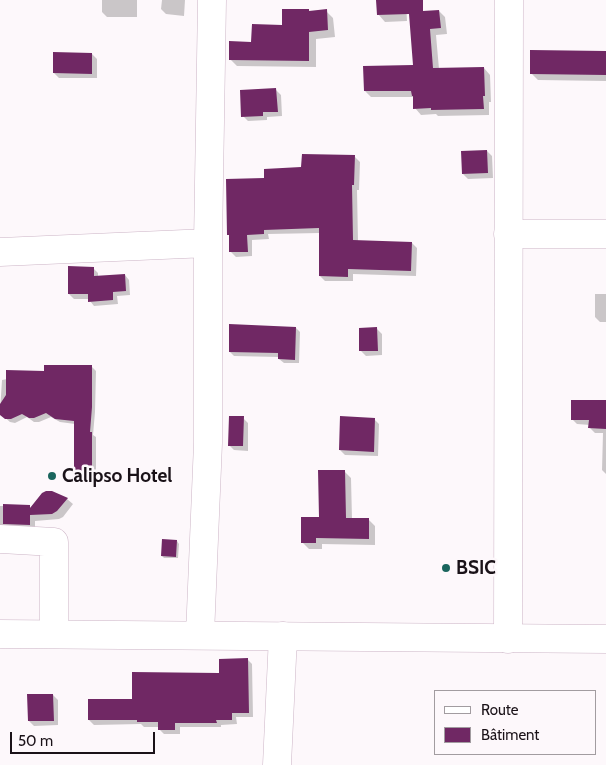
<!DOCTYPE html>
<meta charset="utf-8">
<style>
body{margin:0}
#map{position:relative;width:606px;height:765px;overflow:hidden;background:#fdf8fb;font-family:Cabin,sans-serif}
canvas{display:block}
.legend{position:absolute;left:434px;top:690px;width:162px;height:65px;box-sizing:border-box;background:#fdf8fb;border:1px solid #a29ca0;margin:0;padding:6px 9px;list-style:none;font-size:15px;color:#1a1218}
.legend li{display:flex;align-items:center;gap:10px;height:25px}
.legend b{width:25px;border:1px solid #a29ca0}
.scale{position:absolute;left:10px;top:732px;width:145px;height:22px;box-sizing:border-box;border:2px solid #1a1218;border-top:0;padding-left:6px;font-size:15px;line-height:18px;white-space:nowrap;color:#1a1218;-webkit-text-stroke:4px #fdf8fb;paint-order:stroke}
</style>
<div id="map">
<canvas width="606" height="765"></canvas>
<ul class="legend">
<li><b style="height:6px;background:#fff"></b>Route</li>
<li><b style="height:14px;background:#702864"></b>Bâtiment</li>
</ul>
<div class="scale">50 m</div>
</div>
<script>
const context = document.querySelector('canvas').getContext('2d');
context.lineJoin = 'round';
function paint(path, color) {
  context.fillStyle = color;
  context.fill(path, 'evenodd');
}
function stroke(path, color, width, dash) {
  context.strokeStyle = color;
  context.lineWidth = width;
  context.lineCap = dash ? 'butt' : 'round';
  context.setLineDash(dash || []);
  context.stroke(path);
}
function write(font, color, halo, rows, align = 'center') {
  context.font = font + ' Cabin,sans-serif';
  context.lineWidth = 5;
  context.setLineDash([]);
  context.textBaseline = 'middle';
  context.strokeStyle = halo;
  context.fillStyle = color;
  for (const [text, x, y, turn = 0] of rows) {
    context.save();
    context.translate(x, y);
    context.rotate((+turn || 0) * Math.PI / 180);
    context.textAlign = isNaN(turn) ? turn : align;
    if (halo) context.strokeText(text, 0, 0);
    context.fillText(text, 0, 0);
    context.restore();
  }
}
const shadow = new Path2D(`
 M102 0H137V17H107L102 12Z
 M162 0H185L184 16 166 14 161 9Z
 M377 0H406L407 21 385 22 378 14Z
 M309 10 310 12 326 11 333 18 335 37 316 39V67L237 66 230 59 252 43 283 27Z
 M439 11 445 17 447 34 436 35 439 69 484 68 490 75 491 102H489V115L438 116 436 114 421 115 415 108V97H371L365 91 414 66 410 13Z
 M606 52V81L538 80 532 74Z
 M92 54 97 59V78H59L54 73Z
 M276 90 281 95 282 116 267 117V120L248 121 243 116Z
 M487 151 492 156 493 178 468 179 463 174Z
 M355 157 360 162 359 190H357L358 241 412 243 417 248 416 276 353 274V281H325L320 276V233L268 234 269 239 252 240V256L236 257 230 251V236L229 235 265 180 302 169Z
 M93 268 98 273V277L125 275 129 280 130 295 117 296 118 304 94 306 90 301V299H74L69 294Z
 M595 294H606V322H600L595 317Z
 M296 328 300 332 299 363H284L279 359V357L234 356 230 352Z
 M377 329 382 334V355L366 356 361 351Z
 M92 367 96 371 95 412 93 435 96 437V474H79L75 470V424L60 422 51 417 39 422H34L27 417 15 423 10 422 2 415 0 411 2 380 45 372Z
 M606 401V474L602 470 603 433H595L590 428V425L577 424 572 419Z
 M243 418 248 423V451L234 450 229 445Z
 M374 419 379 424 378 456 345 455 340 450Z
 M344 471 351 478 352 519H368L375 526V545L322 544V549H309L302 542 321 519Z
 M67 499 73 504 63 517 59 519 35 521V531H0V506H29L31 508Z
 M177 541 179 544 178 558H164L162 556Z
 M248 660 252 664 253 717H236L237 724 221 725V727H180V734H164L159 729V727H144L141 724 94 725 89 720 133 700 221 675Z
 M53 695 58 700V725L34 726 29 721Z`);
const building = new Path2D(`
 M376 0H423V11L439 10 441 28 430 29 433 68 484 67 485 96H483L484 109 431 110V108L413 109V96H412L411 91H364L363 66 413 65 409 14 377 15Z
 M282 9H309V11L327 9 328 30 309 32V61L229 60V41L251 42 252 24 282 25Z
 M530 50 606 51V75L530 74Z
 M53 52 92 53V74L53 73Z
 M276 88 278 112H263V116L241 117 240 90Z
 M487 150 488 173 462 174 461 151Z
 M302 154 355 155 354 185H352L353 240 412 242 411 271 348 269V277L319 276V228L264 230V234L247 235 248 252H229V235H227L226 179 264 178V169L301 167Z
 M68 266 94 267V276L125 274 126 291 113 292V300L88 302V294H68Z
 M229 324 296 327 295 360 278 359V353L229 352Z
 M377 327 378 351H359V328Z
 M44 365H92V407L90 432H92V471H74V421L55 419 46 413 34 418H29L22 414 11 419H5L0 415V404L6 395V370L44 371Z
 M571 400H606V429L588 428 589 420H571Z
 M229 416H244L243 446H228Z
 M340 416 375 418 374 452 339 450Z
 M318 470H345L346 518H369V539L316 538V543H301V517H319Z
 M46 491H52L68 498 57 511 52 514 30 515V525L3 524V504L30 505V508L42 493Z
 M162 539 177 540 176 557 161 556Z
 M248 658 249 713H232V720H216L217 723H175V730H158V722H137V720H88V699H132V672L219 673V659Z
 M27 694H53L54 721H28Z`);
const minor = new Path2D(`
 M508 234H606
 M0 252 208 243
 M0 539 54 542V634
 M200 635 208 443V243L212 0
 M508 639 509 0
 M277 765 283 636`);
const highway = new Path2D(`
 M0 634C202 634 404 639 606 639`);
const markers = [
 [52,476,5,"#1a655d"],
 [446,568,5,"#1a655d"]
];
const poiNames = [
 ["Calipso Hotel",62,476],
 ["BSIC",456,568]
];
paint(shadow, '#0003');
paint(building, '#702864');
stroke(minor, '#ccb4c6', 29);
stroke(highway, '#ccb4c6', 29);
stroke(minor, '#fff', 28);
stroke(highway, '#fff', 28);
for (const [x, y, r, color] of markers) {
  const dot = new Path2D();
  dot.arc(x, y, r, 0, 2 * Math.PI);
  context.fillStyle = color;
  context.fill(dot);
  stroke(dot, '#fdf8fb', 2);
}
write('bold 19px', '#1a1218', '#fdf8fb', poiNames, 'left');
</script>
